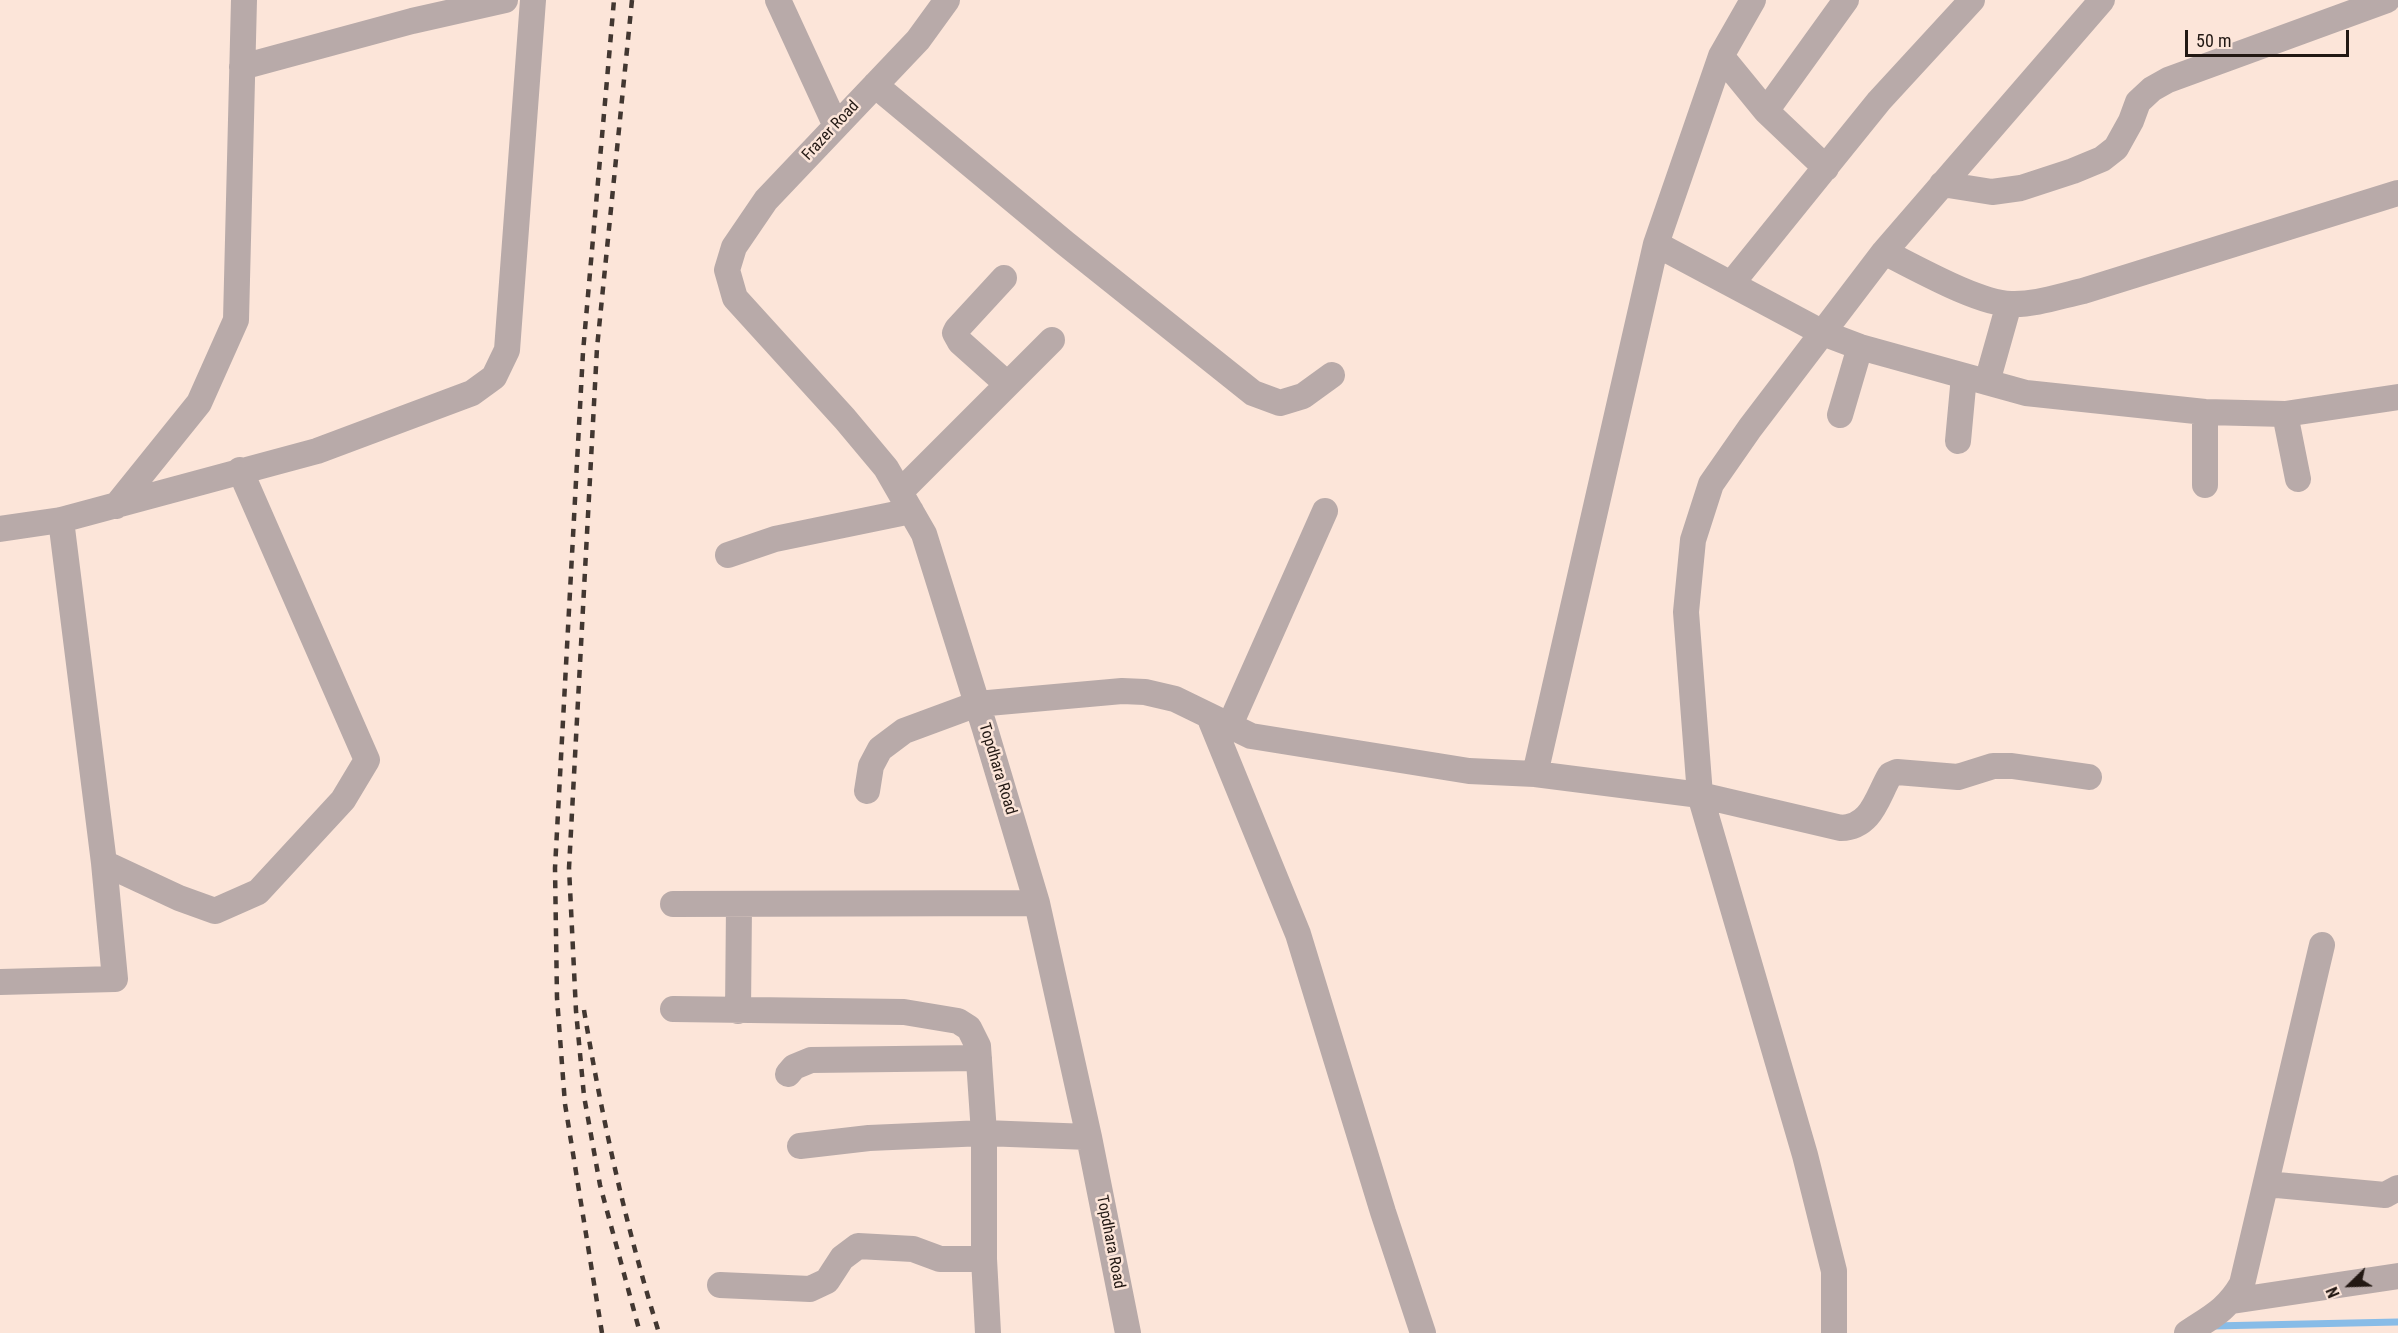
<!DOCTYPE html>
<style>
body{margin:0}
#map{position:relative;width:2398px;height:1333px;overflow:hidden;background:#fce5d9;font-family:"Roboto Condensed",sans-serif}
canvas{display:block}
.north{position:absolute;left:2320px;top:1255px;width:60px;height:60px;-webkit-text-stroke:4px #fce5d9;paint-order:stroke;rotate:247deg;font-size:16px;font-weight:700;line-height:24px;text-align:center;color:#221813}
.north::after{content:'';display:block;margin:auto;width:21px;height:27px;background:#221813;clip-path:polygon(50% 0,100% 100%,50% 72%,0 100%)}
.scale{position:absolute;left:2185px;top:30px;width:164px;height:27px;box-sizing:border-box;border:3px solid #221813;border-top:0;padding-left:8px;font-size:18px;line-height:21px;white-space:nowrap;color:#221813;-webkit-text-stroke:4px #fce5d9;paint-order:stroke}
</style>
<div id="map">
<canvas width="2398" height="1333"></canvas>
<div class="north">N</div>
<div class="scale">50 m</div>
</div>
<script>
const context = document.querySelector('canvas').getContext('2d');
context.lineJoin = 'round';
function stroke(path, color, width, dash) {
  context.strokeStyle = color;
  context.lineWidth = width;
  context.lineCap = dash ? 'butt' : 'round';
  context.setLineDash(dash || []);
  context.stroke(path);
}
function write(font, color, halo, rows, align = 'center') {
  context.font = font + ' "Roboto Condensed",sans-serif';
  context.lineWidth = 5;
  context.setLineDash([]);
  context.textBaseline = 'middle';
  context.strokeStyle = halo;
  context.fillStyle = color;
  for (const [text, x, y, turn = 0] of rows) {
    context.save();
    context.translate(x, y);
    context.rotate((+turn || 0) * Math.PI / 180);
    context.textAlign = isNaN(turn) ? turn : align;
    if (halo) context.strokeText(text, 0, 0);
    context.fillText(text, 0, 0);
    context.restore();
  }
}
const stream = new Path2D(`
 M2212 1326 2398 1322`);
const minor = new Path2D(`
 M778 0 836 126
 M947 0 918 40 766 200 734 247 727 270 735 298 845 419 886 468 924 534 985 729 1037 903 1089 1137 1128 1333
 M1721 56 1766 111 1826 168
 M242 67 412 21 505 0
 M875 85 1065 243 1253 393 1280 403 1303 396 1332 375
 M1766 111 1846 0
 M1942 184 1992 192 2021 188 2073 171 2102 159 2116 148 2131 121 2138 102 2152 89 2168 80 2387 0
 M1656 244 1823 333 1860 347 2026 393 2205 412 2285 414 2398 397
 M1884 252C1915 267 1977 303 2011 304 2035 305 2060 296 2083 291L2398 193
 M1004 278 957 329 955 333 960 342 1007 384
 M1732 283 1879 101 1972 0
 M1987 382 2009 304
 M2285 414 2298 479
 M1840 415 1860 347
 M1958 441 1964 376
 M2205 485V412
 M900 492 1052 340
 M116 506 199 403 236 320 244 0
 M0 529 61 520 317 451 472 393 494 377 507 350 533 0
 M728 555 775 539 911 511
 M1209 716 1298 934 1383 1212 1423 1333
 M1229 727 1325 511
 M1535 774 1656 244 1721 56 1753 0
 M867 791 871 766 880 749 904 731 977 704 1122 691 1145 692 1175 699 1251 736 1469 771 1535 774 1700 795 1841 828C1872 827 1877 797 1890 775L1897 772 1958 777 1993 766H2012L2089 777
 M104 863 179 898 215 911 258 892 343 800 367 760 240 470
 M673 904 1037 903
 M0 982 115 979 104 863 61 520
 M673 1009 904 1012 958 1021 969 1028 978 1046 984 1133V1259L988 1333
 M738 1011 739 906
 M788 1074 794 1067 811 1060 979 1058
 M800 1146 869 1138 984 1133 1089 1137
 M2266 1184 2385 1195 2398 1188
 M720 1285 810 1289 827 1281 842 1258 858 1246 913 1249 940 1259H984
 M2232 1301 2398 1276
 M1834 1333V1271L1805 1155 1700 795 1686 612 1693 540 1711 484 1750 428 1884 252 2102 0
 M2187 1333C2211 1317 2227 1310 2242 1284L2322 945`);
const rail = new Path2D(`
 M632 0 597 348 569 868 576 1011 584 1096 600 1185 640 1333
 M584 1010C602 1119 626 1227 659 1333
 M602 1333 565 1104 557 998 555 868 583 352 614 0`);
const streetNames = [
 ["Frazer Road",831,131,-47],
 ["Topdhara Road",997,769,73],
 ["Topdhara Road",1110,1242,79]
];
stroke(stream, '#88bce7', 7);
stroke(minor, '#b8aaa9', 26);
stroke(rail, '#423731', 4.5, [8, 8]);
write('16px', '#221813', '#fce5d9', streetNames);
</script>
